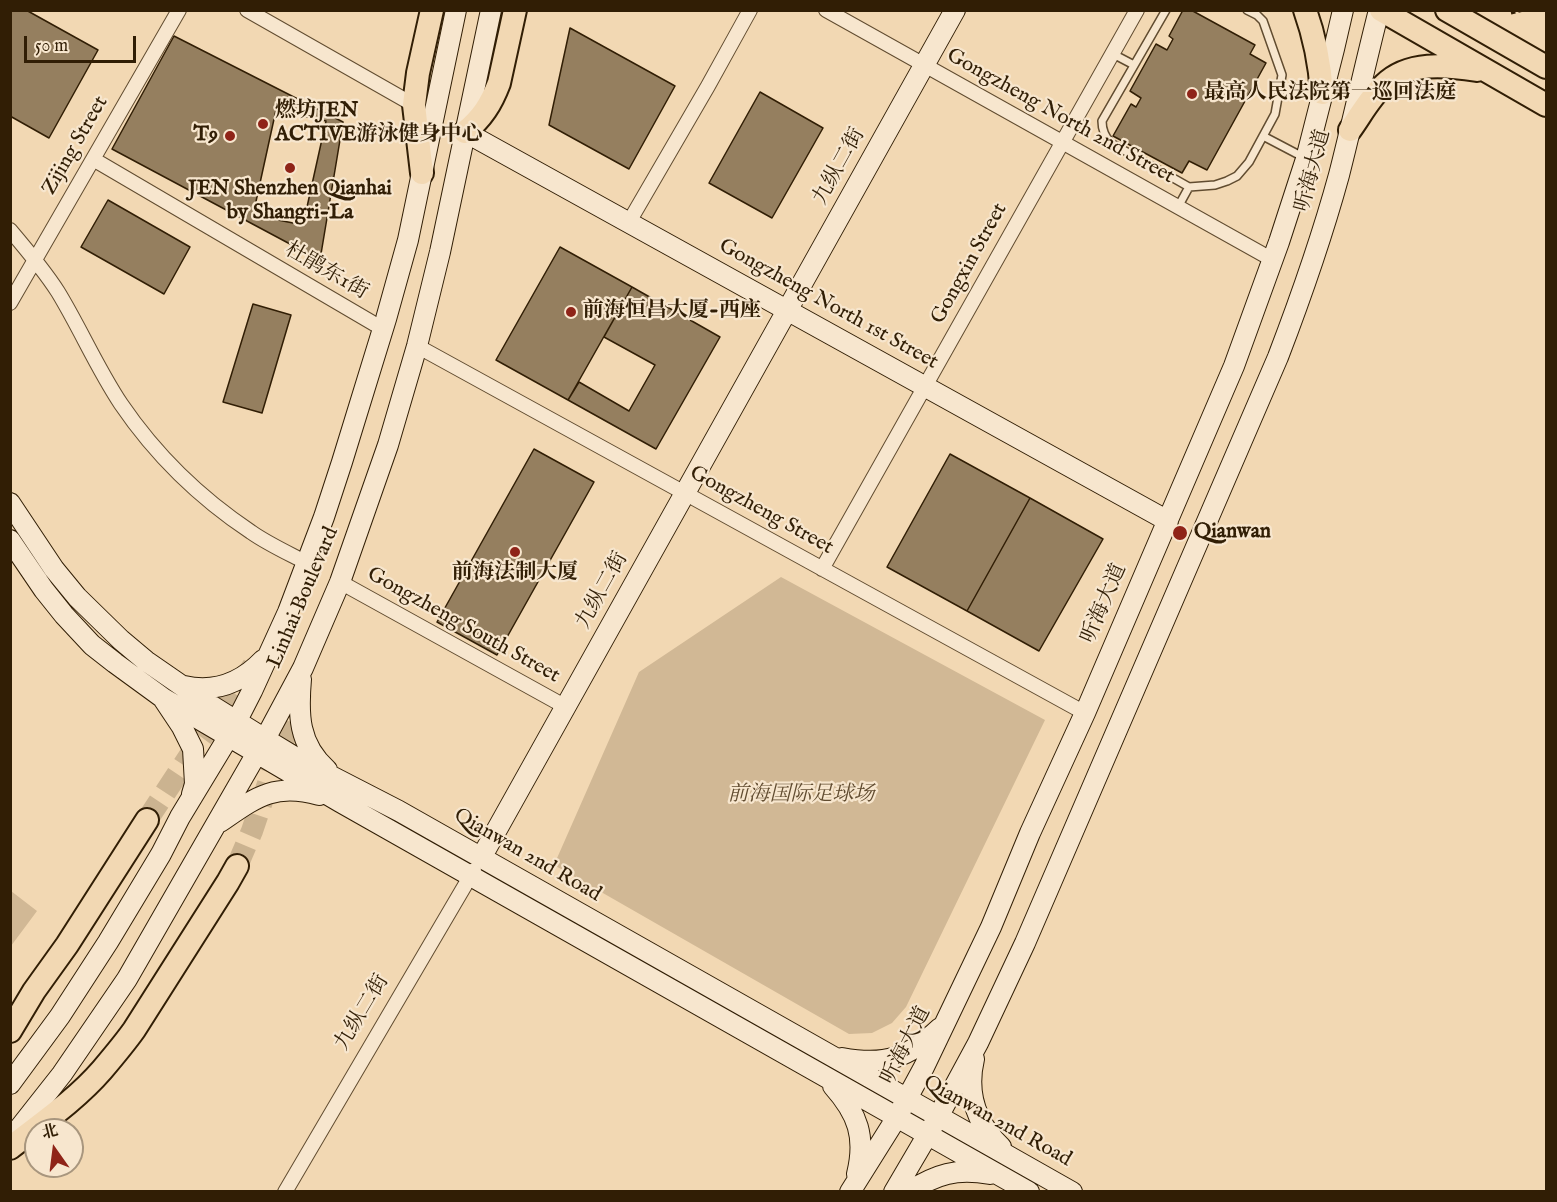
<!DOCTYPE html>
<meta charset="utf-8">
<style>
body{margin:0}
#map{position:relative;width:1557px;height:1202px;overflow:hidden;background:#f2d8b3;font-family:"IM FELL English","Noto Serif SC",serif}
canvas{display:block}
.frame{position:absolute;inset:0;border:12px solid #311e05;pointer-events:none}
.north{position:absolute;left:24px;top:1118px;width:60px;height:60px;box-sizing:border-box;background:#f7e6ce;border:2px solid #a8967e;border-radius:50%;rotate:346deg;font-size:16px;font-weight:700;line-height:24px;text-align:center;color:#311e05}
.north::after{content:'';display:block;margin:auto;width:21px;height:27px;background:#8f2418;clip-path:polygon(50% 0,100% 100%,50% 72%,0 100%)}
.scale{position:absolute;left:24px;top:36px;width:112px;height:27px;box-sizing:border-box;border:3px solid #311e05;border-top:0;padding-left:8px;font-size:18px;line-height:21px;white-space:nowrap;color:#311e05;-webkit-text-stroke:4px #f7e6ce;paint-order:stroke}
</style>
<div id="map">
<canvas width="1557" height="1202"></canvas>
<div class="frame"></div>
<div class="north">北</div>
<div class="scale">50 m</div>
</div>
<script>
const context = document.querySelector('canvas').getContext('2d');
context.lineJoin = 'round';
function paint(path, color) {
  context.fillStyle = color;
  context.fill(path, 'evenodd');
}
function stroke(path, color, width, dash) {
  context.strokeStyle = color;
  context.lineWidth = width;
  context.lineCap = dash ? 'butt' : 'round';
  context.setLineDash(dash || []);
  context.stroke(path);
}
function write(font, color, halo, rows, align = 'center') {
  context.font = font + ' "IM FELL English","Noto Serif SC",serif';
  context.lineWidth = 4.5;
  context.setLineDash([]);
  context.textBaseline = 'middle';
  context.strokeStyle = halo;
  context.fillStyle = color;
  for (const [text, x, y, turn = 0] of rows) {
    context.save();
    context.translate(x, y);
    context.rotate((+turn || 0) * Math.PI / 180);
    context.textAlign = isNaN(turn) ? turn : align;
    if (halo) context.strokeText(text, 0, 0);
    context.fillText(text, 0, 0);
    context.restore();
  }
}
const green = new Path2D(`
 M781 577 1045 720 906 1007 892 1023 872 1033 849 1034 554 865 639 672Z
 M11 891 37 911 11 946H10Z`);
const building = new Path2D(`
 M10 10H26L98 50 49 138 10 116Z
 M1183 10H1191L1255 45 1250 54 1266 63 1207 170 1189 161 1182 173 1113 136 1131 104 1136 107 1141 98 1130 91 1156 44 1167 50 1173 39 1169 36Z
 M570 28 675 86 629 169 549 125Z
 M174 36 343 122 320 260 112 149Z
 M760 92 823 128 772 218 709 183Z
 M276 110 326 121 303 225 253 215Z
 M108 200 190 247 164 294 81 247Z
 M560 247 632 287 568 400 496 360Z
 M632 287 720 337 656 449 568 400 579 382 629 411 655 365 604 337Z
 M253 304 291 315 262 413 223 402Z
 M534 449 594 482 497 655 437 622Z
 M950 454 1030 498 967 611 887 567Z
 M1030 498 1103 539 1039 651 967 611Z`);
const primaryTunnel = new Path2D(`
 M147 820 200 740 226 705 253 666
 M237 866 252 831 278 754 291 723 301 693`);
const path = new Path2D(`
 M1511 13 1524 10`);
const lane = new Path2D(`
 M1166 10 1102 121C1102 130 1105 137 1111 143L1189 187 1215 185 1227 181 1237 176 1249 162 1275 114 1282 75 1263 21 1257 15 1247 10
 M1113 54 1134 65
 M1263 136 1303 157
 M1178 207 1189 187`);
const street = new Path2D(`
 M247 10 414 105
 M826 10 1273 260
 M93 159 383 329
 M629 222 708 86 750 10
 M10 230C27 250 44 270 58 292 80 328 97 368 121 404 155 454 200 498 251 532 268 544 288 553 307 563
 M10 303 179 10
 M417 346 1085 713
 M822 569 1137 10
 M340 582 566 707
 M285 1192 474 870`);
const secondary = new Path2D(`
 M465 132 1168 521
 M10 503 54 569 77 597 121 640 146 661 201 699 265 739 298 759 399 811 1072 1192
 M10 540 44 590 64 615 92 645 115 663 163 698 340 802 1029 1192
 M301 679C298 714 298 744 327 770
 M184 686C215 693 241 683 263 660
 M164 700 182 727 193 749 195 784 192 794
 M220 822C255 798 274 782 319 795
 M481 858 955 10
 M842 1058C886 1066 908 1058 940 1028
 M974 1059C966 1093 976 1123 1001 1147
 M10 1084 60 1016 108 942 161 854 180 817 229 736 252 691 288 612 324 517 342 462 386 319 408 240 456 10
 M833 1086C858 1114 866 1137 857 1174
 M10 1140 62 1074 127 979 265 739 303 668 340 582 388 445 417 346 440 252 491 10
 M850 1192 897 1117 924 1067 991 927 1030 833 1085 713 1234 366 1279 242 1306 159 1334 49 1343 10
 M894 1192 938 1117 978 1043 1025 943 1278 357C1301 297 1322 237 1339 175 1353 120 1365 65 1379 10
 M908 1192C937 1174 956 1168 990 1174`);
const primary = new Path2D(`
 M1305 10C1315 38 1320 64 1322 93
 M1381 10 1546 105
 M1447 10 1546 67
 M1350 130C1361 115 1370 97 1384 85 1408 61 1446 65 1477 70
 M465 132C482 118 491 104 499 83L515 10
 M422 173 414 105 418 73 432 10
 M10 1031 34 991 67 945 147 820
 M10 1148C42 1123 76 1100 102 1070 113 1057 124 1044 134 1030L228 882 237 866`);
const markers = [
 [1192,94,6,"#8f2418"],
 [263,124,6,"#8f2418"],
 [230,136,6,"#8f2418"],
 [290,168,6,"#8f2418"],
 [571,312,6,"#8f2418"],
 [1180,533,8,"#8f2418"],
 [515,552,6,"#8f2418"]
];
const poiNames = [
 ["最高人民法院第一巡回法庭",1204,94],
 ["燃坊JEN",275,112],
 ["ACTIVE游泳健身中心",275,136],
 ["T9",218,136,"right"],
 ["JEN Shenzhen Qianhai",290,190,"center"],
 ["by Shangri-La",290,214,"center"],
 ["前海恒昌大厦-西座",583,312],
 ["Qianwan",1194,533],
 ["前海法制大厦",515,574,"center"]
];
const streetNames = [
 ["Gongzheng North 2nd Street",1060,117,29],
 ["Zijing Street",76,146,-60],
 ["九纵二街",840,167,-61],
 ["听海大道",1314,171,-75],
 ["Gongxin Street",970,264,-61],
 ["杜鹃东1街",326,272,30],
 ["Gongzheng North 1st Street",828,305,29],
 ["Gongzheng Street",761,511,29],
 ["九纵二街",603,591,-61],
 ["Linhai Boulevard",304,598,-67],
 ["听海大道",1105,604,-67],
 ["Gongzheng South Street",463,626,29],
 ["Qianwan 2nd Road",527,856,30],
 ["九纵二街",363,1013,-59],
 ["听海大道",907,1046,-63],
 ["Qianwan 2nd Road",997,1122,29]
];
const parkNames = [
 ["前海国际足球场",801,796]
];
paint(green, '#d1b895');
paint(building, '#957f5f');
stroke(building, '#311e05', 1.5);
stroke(primaryTunnel, '#cbb390', 22, [22, 11]);
stroke(lane, '#614c30', 10);
stroke(street, '#614c30', 16);
stroke(secondary, '#311e05', 22);
stroke(primary, '#311e05', 26);
stroke(path, '#311e05', 3, [4.5, 3]);
stroke(lane, '#f7e6ce', 7);
stroke(street, '#f7e6ce', 14);
stroke(secondary, '#f7e6ce', 20);
stroke(primary, '#f2d8b3', 22);
for (const [x, y, r, color] of markers) {
  const dot = new Path2D();
  dot.arc(x, y, r, 0, 2 * Math.PI);
  context.fillStyle = color;
  context.fill(dot);
  stroke(dot, '#f7e6ce', 2);
}
write('bold 21px', '#311e05', '#f7e6ce', poiNames, 'left');
write('21px', '#311e05', '#f7e6ce', streetNames);
write('italic 21px', '#614c30', '#f7e6ce', parkNames);
</script>
